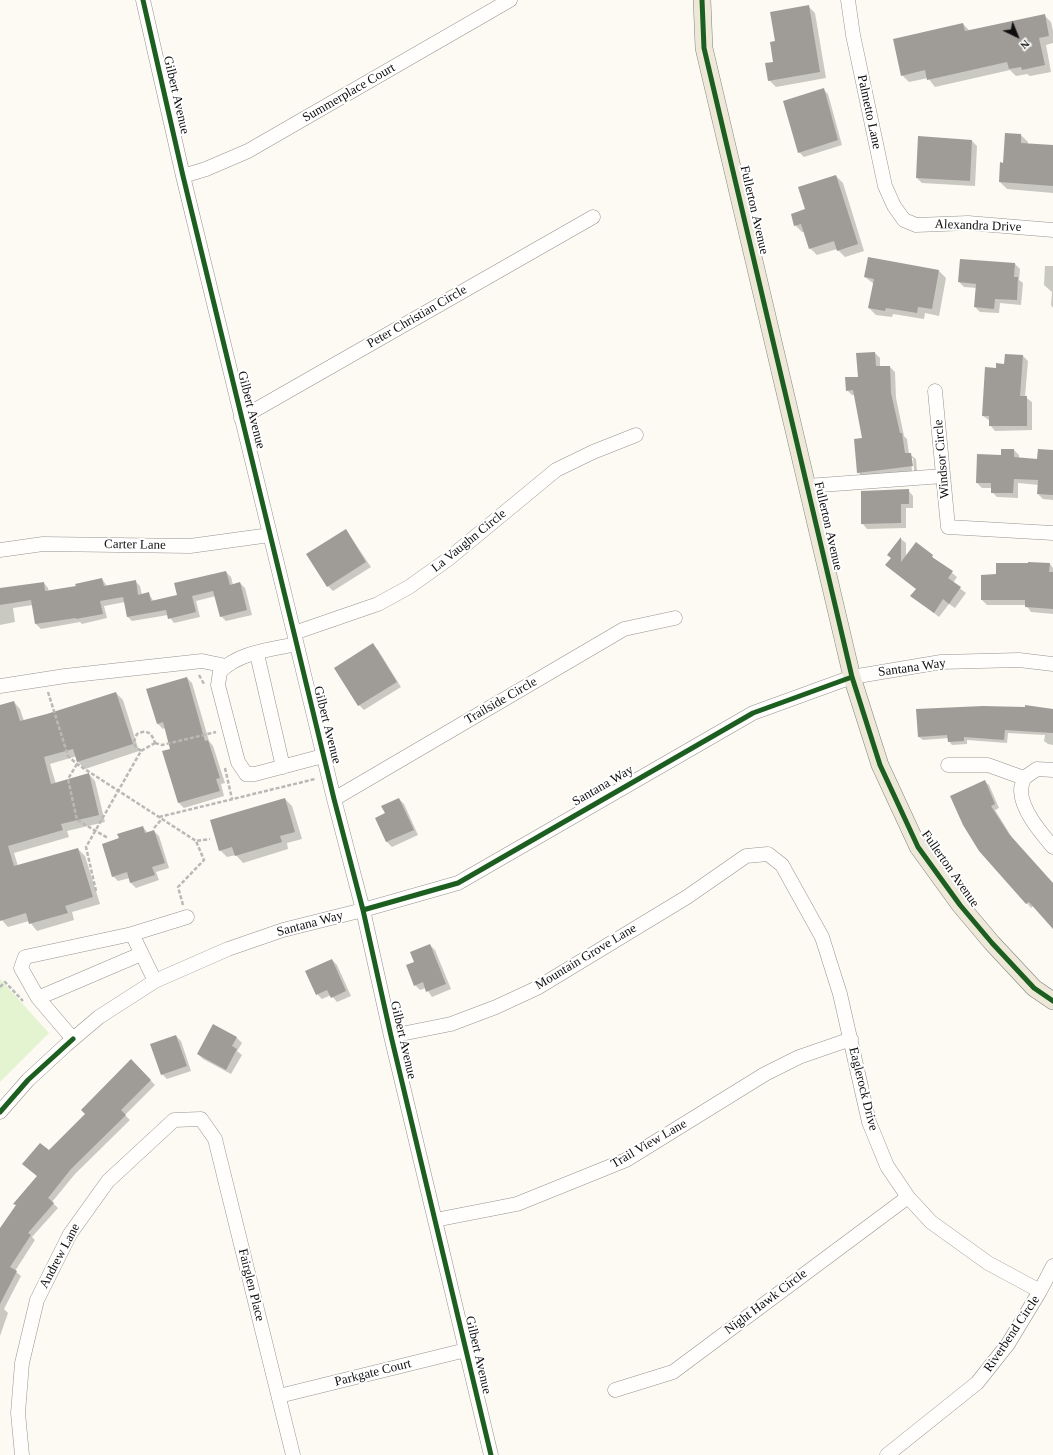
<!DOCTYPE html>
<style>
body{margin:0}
#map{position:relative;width:1053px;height:1455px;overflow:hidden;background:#fcfaf2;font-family:"Times New Roman",serif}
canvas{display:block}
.north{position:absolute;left:997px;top:16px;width:40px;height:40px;-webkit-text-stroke:3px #fff;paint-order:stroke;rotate:137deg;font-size:11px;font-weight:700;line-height:16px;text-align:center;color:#0e0e0e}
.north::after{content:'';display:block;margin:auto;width:14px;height:18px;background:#0e0e0e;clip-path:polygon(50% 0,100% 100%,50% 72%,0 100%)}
</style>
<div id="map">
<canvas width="1053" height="1455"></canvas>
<div class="north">N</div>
</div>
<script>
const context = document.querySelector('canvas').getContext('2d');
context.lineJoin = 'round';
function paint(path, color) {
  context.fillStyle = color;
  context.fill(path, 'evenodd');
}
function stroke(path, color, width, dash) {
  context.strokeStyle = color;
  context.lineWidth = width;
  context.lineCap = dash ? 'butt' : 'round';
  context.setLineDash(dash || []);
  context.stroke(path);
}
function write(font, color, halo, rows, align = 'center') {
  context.font = font + ' "Times New Roman",serif';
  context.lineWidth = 4;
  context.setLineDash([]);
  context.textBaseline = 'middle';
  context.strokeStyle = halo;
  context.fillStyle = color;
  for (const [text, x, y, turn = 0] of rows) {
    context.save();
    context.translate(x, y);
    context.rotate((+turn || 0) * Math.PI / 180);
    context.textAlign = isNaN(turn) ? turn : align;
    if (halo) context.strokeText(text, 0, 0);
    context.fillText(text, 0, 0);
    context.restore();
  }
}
const green = new Path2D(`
 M0 979 49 1033 0 1082Z`);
const shadow = new Path2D(`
 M808 6 815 13 826 78 776 87 769 80 775 62 776 42Z
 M1044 15 1051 22 1053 31V43L1046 45 1051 72 1030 76 1027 74 1016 76 1010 70 935 87 928 78 909 82 902 75 963 24 970 31Z
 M823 89 828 94 842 145 804 157 799 152Z
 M1021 135 1028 142V145L1053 146V193L1007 189 1000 182 1004 164Z
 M919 137 972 141 977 146 975 186 922 183 917 178Z
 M836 176 843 183 864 251 845 257 837 249 817 255 810 248 804 232H802L795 225Z
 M869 258 939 271 946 278 939 316 925 313 924 319 893 314 892 317 876 315 869 308 874 284 865 277Z
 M961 260 1015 264 1020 269 1019 280 1023 283 1021 305 1000 303 999 313 980 312 975 307 977 288 964 287 959 282Z
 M1045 266H1053V308L1051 305 1052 292 1044 285Z
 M875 353 880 358V367H890L895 372 896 398 904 436 907 439 909 454 916 459 917 471 863 477 858 472 864 438 855 395H852L847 390 859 378ZM911 458H913L914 471H912Z
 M1023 356 1028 361 1025 397 1032 402V430L995 431 990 425V421L983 416 997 369Z
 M1002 450H1014L1019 455V459L1038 460 1053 451V500L1043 499 1038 494 1039 485 1018 483V498L997 497 992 492V488H982L977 483 1002 456Z
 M908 490 913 496V508H906V528L867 529 862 523Z
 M346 530 371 567 333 591 328 586Z
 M901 539 906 543V557L916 544 957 577 953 583 966 593 955 608 949 604 939 617 912 596 917 589 892 570V558L889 555Z
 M1050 564 1053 568V614L1031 612 1026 605H987L982 600 997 575Z
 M226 572 231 577 233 585 240 583 245 588 252 615 226 621 221 616 216 596 196 601 200 617 174 623 168 615 132 621 127 616 125 602 104 606 107 618 82 624 80 622 41 629 36 624 33 605 13 608 15 622 0 625V589L44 583 48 588 49 592 77 587 102 579 107 586 135 581 140 586 142 595 149 594 154 602 178 596Z
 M373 645 378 650 401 687 364 710 359 705Z
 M187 678 192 683 209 741 213 746 225 783 221 784 224 796 184 808 179 803 164 752 172 750 165 728 163 729 157 723Z
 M116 693 123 700 139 751 85 769 78 762 77 756 50 764 56 784 89 774 95 781 105 822 67 831 69 837 14 853 18 866 78 849 85 856 100 904 72 912 74 920 37 931 29 921 8 927 0 918V706L14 702 20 709 24 721Z
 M1026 706 1053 710V745L1048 744 1044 741 1045 735 1008 733 1007 743 967 740V744L952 745 949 741V738L923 740 919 737 1026 708Z
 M984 781 989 785 999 808 995 810 1013 839 1053 884V928L1033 906 1031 908 1027 903 980 850Z
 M285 799 292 806 302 839 287 843 288 849 243 863 236 855 227 857 220 850Z
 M399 799 404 804 418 835 392 847 387 842 377 818 386 814Z
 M143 827 148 833 154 831 159 836 169 868 156 872 159 880 136 888 131 883 130 878 118 881 113 876 120 839Z
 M430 945 435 950 451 989 432 997 426 988 420 990 415 985V963Z
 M332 960 337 965 351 996 337 1002 331 995 322 999 317 994Z
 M176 1036 181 1041 191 1071 167 1079 162 1074Z
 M237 1038 242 1043 237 1051 242 1055 231 1074 203 1059 198 1054Z
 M131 1060 155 1085 125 1115 130 1120 75 1174 52 1202 58 1208 32 1237 35 1240 15 1271 21 1276 4 1309 8 1313 0 1336V1230L38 1177 28 1168 49 1151 86 1114Z`);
const building = new Path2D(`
 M809 5 820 72 768 81 765 63 773 62 770 42 775 41 770 12Z
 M1045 14 1049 36 1039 38 1045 65 1022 70 1021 67 1009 69 1007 62 927 80 925 70 901 76 893 39 963 23 965 31Z
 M824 88 838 140 798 153 783 101Z
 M1005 133 1021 134V143L1053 145V186L999 182 1000 162 1003 163Z
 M918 136 972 140 970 181 916 178Z
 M836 175 858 244 837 251 834 241 809 249 801 224 794 226 791 214 805 209 798 187Z
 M868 257 939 270 932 309 918 307 917 313 886 308 885 311 868 308 874 279 864 277Z
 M960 259 1015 263 1014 277H1018L1017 300 995 299 994 309 974 307 976 284 958 282Z
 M875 352 876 366H890L891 393 900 433H902L905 453H911L913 466 857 473 854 439 862 438 853 390 846 391 845 377H858L856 353Z
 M1005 354 1023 355 1020 396H1027V426H989V416H982L985 367 996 368V363L1004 364Z
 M1001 449H1014V457L1037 459 1038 449 1053 450V495L1037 494 1038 480 1014 479 1013 493H991V483H976L977 454 1001 455Z
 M909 489V504H901V523L861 524V491Z
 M346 529 366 562 327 587 306 554Z
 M901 537V562L916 542 933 555 932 557 953 571 948 578 961 587 949 604 943 599 934 613 910 596 916 589 885 565 891 558 887 555Z
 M1028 562 1050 563 1049 572H1053V609L1025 607V600H981V575L996 574V563H1028Z
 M226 571 230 585 240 582 247 610 220 617 213 591 192 596 196 612 168 619 166 610 127 617 123 597 100 601 103 614 76 619V618L35 624 31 600 0 605V588L44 582 45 591 76 586 75 584 102 578 104 586 136 580 138 595 149 592 151 601 177 595 174 583Z
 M373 643 397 682 358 706 334 668Z
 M187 677 205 741 208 740 220 778 216 779 220 791 178 803 162 751 170 749 163 722 157 724 146 689Z
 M116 692 133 744 77 762 73 749 44 757 51 784 89 773 99 815 61 824 63 830 8 846 14 866 78 848 93 897 65 906 68 913 29 924 26 913 0 921V705L14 701 20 721 47 714Z
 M1025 705 1053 709V733L1005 730 1004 740 964 737V741L948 742 947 735 918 737 916 709 983 706 1025 707Z
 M985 780 995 804 991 806 1009 834 1053 883V929L1029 902 1026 904 979 851 963 825 950 796Z
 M285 798 295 832 280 836 282 842 235 856 232 847 219 851 210 820Z
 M399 798 414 830 386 842 375 818 385 813 381 806Z
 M143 826 145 833 154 830 165 863 152 867 155 875 130 883 127 872 112 877 102 844 119 838 117 834Z
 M430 944 446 984 426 992 423 982 414 986 406 965 414 962 410 952Z
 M332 959 346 991 331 998 327 990 316 995 305 971Z
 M213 1024 237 1037 232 1046 237 1049 226 1070 197 1054Z
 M176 1035 187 1066 161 1075 150 1044Z
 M131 1059 151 1080 121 1110 126 1115 71 1169 48 1198 54 1203 28 1233 31 1235 10 1267 17 1271 0 1304V1228L16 1205 13 1204 37 1176 22 1164 40 1143 49 1150 85 1114 81 1110Z`);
const path = new Path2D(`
 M199 675 204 684
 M48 692 68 756 77 764 196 841
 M155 743 162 745 216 732
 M141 751 135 746 134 741 137 734C147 729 152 733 155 743
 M77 764 68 779 77 820 108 838
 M225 768 232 799
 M159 817 315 779
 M154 828 162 819
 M96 891 86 847 141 751 155 743
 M183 905 178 887 204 860 196 841 210 839
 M0 987 5 982 23 1001`);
const minor = new Path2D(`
 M143 0 183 176 294 633 334 799 363 910 391 1036 491 1455
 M848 0 853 35 885 186 894 206 904 220 916 225 968 223 1053 230
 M183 176 206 169 248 151 510 0
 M935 391 948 527 1053 533
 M241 418 593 217
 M807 486 943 476
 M0 550 43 544 190 546 270 535
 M294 633 378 604 409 587 447 560 556 470 593 452 636 435
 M296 644C271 650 238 652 220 672L218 685 238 762 246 774H255L323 756
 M257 654 283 767
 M0 686 65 676 202 661 226 666
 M948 765H988L1024 778
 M1024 778C1023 782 1021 786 1021 790 1021 810 1041 833 1053 847
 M1024 778 1037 769 1053 770
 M334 799 624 629 675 618
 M132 934 187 917
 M38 998 21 968 25 957 132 934 155 981
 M391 1036 451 1024 496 1007 537 988 687 897 746 856 768 854 782 865 822 937 840 994 869 1122 887 1166 908 1197 931 1222 988 1263 1040 1291
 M73 1039 38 998 141 954
 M0 1112 28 1080 66 1045 99 1017 155 981 228 949 283 930 363 910 458 883 753 713 852 677 941 662 1019 660 1053 664
 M435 1220 517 1204 626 1160 765 1074 799 1057 851 1039
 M615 1390 673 1372 908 1197
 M279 1396 466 1350
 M22 1455 18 1413 22 1363 37 1300 70 1234 108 1181 174 1120 201 1119 215 1139 293 1455
 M887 1455 977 1383 1008 1344 1040 1291 1053 1266`);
const major = new Path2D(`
 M702 0 704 48 852 677 880 765 918 847 960 905 992 943 1034 988 1053 1001`);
const cycleway = new Path2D(`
 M143 0 183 176 294 633 334 799 363 910 391 1036 491 1455
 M702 0 704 48 852 677 880 765 918 847 960 905 992 943 1034 988 1053 1001
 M363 910 458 883 753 713 852 677
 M0 1112 28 1080 73 1039`);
const streetNames = [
 ["Summerplace Court",349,93,-30],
 ["Gilbert Avenue",176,95,77],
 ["Palmetto Lane",869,112,78],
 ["Fullerton Avenue",754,210,77],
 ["Alexandra Drive",978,226,2],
 ["Peter Christian Circle",417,317,-30],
 ["Gilbert Avenue",251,410,76],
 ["Windsor Circle",942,459,-95],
 ["Fullerton Avenue",828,526,77],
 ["La Vaughn Circle",469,541,-39],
 ["Carter Lane",135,545,1],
 ["Santana Way",912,668,-8],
 ["Trailside Circle",501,701,-30],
 ["Gilbert Avenue",327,725,76],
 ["Santana Way",603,786,-30],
 ["Fullerton Avenue",950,869,55],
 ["Santana Way",310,924,-15],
 ["Mountain Grove Lane",586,957,-31],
 ["Gilbert Avenue",403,1040,77],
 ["Eaglerock Drive",863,1089,76],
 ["Trail View Lane",649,1144,-30],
 ["Andrew Lane",60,1256,-62],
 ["Fairglen Place",251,1285,76],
 ["Night Hawk Circle",766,1302,-37],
 ["Riverbend Circle",1012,1334,-56],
 ["Gilbert Avenue",478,1355,77],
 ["Parkgate Court",373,1373,-14]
];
paint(green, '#e4f3d0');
paint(shadow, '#0003');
paint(building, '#9f9c98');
stroke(minor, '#959491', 15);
stroke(major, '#82827e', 18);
stroke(path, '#b8b8b6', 2.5, [4, 2]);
stroke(minor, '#fffefd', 14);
stroke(major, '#ede8d8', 17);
stroke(cycleway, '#1b5e20', 5);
write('13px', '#0e0e0e', '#fff', streetNames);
</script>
